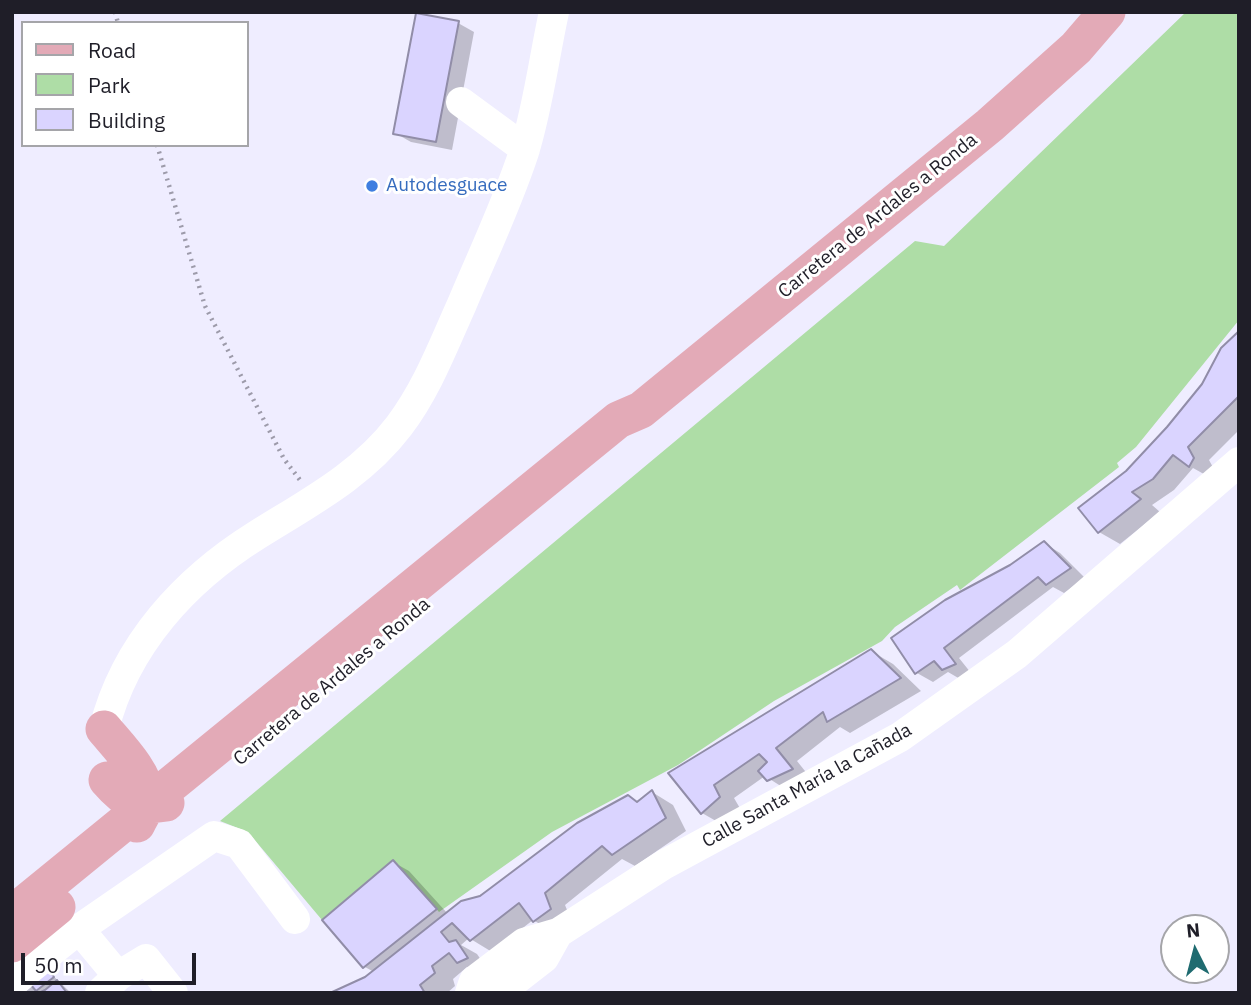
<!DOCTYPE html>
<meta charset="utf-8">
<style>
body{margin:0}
#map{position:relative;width:1251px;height:1005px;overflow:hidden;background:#efedff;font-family:"IBM Plex Sans",sans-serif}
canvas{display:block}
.frame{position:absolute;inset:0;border:14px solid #1f1e28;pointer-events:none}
.legend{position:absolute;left:21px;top:21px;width:228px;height:126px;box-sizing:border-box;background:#fff;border:2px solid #a5a5a9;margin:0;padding:9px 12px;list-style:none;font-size:21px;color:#1f1e28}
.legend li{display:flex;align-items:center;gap:14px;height:35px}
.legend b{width:35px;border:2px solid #a5a5a9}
.north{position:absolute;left:1160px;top:914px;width:70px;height:70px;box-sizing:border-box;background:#fff;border:2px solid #a5a5a9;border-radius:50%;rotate:354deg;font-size:19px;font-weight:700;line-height:28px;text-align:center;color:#1f1e28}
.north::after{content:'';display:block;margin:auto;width:24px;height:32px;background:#1f6b70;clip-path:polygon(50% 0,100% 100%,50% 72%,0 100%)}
.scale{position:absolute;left:21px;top:953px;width:175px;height:32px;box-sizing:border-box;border:4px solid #1f1e28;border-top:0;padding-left:9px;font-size:21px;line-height:24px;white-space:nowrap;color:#1f1e28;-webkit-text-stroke:5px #fff;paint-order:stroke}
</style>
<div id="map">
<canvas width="1251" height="1005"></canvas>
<div class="frame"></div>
<ul class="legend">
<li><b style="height:9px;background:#e3aab7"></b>Road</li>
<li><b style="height:19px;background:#aedda6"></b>Park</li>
<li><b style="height:19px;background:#dad4ff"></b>Building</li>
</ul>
<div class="north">N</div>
<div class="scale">50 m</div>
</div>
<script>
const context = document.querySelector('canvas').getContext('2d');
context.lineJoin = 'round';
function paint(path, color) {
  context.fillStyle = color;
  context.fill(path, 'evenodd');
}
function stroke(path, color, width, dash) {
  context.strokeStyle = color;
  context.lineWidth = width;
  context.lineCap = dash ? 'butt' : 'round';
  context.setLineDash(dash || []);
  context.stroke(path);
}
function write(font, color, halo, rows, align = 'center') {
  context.font = font + ' "IBM Plex Sans",sans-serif';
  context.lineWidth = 6;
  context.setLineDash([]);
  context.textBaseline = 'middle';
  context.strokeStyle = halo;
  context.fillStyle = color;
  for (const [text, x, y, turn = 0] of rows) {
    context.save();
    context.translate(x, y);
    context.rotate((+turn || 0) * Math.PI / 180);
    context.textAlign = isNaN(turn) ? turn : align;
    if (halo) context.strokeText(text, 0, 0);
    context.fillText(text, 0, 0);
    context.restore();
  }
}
const green = new Path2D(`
 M1186 12H1239V320L1136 447 1117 463 1119 467 960 590 957 585 895 627 882 641 774 701 678 765 552 832 439 912 393 860 322 920 248 832 220 821 915 241 944 246Z`);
const shadow = new Path2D(`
 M458 23 474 32 452 150 411 142 395 133Z
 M1239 333V430L1209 460 1215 471 1211 478 1193 468 1174 490 1152 505 1160 512 1120 544 1099 532 1127 472 1203 385Z
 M1044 543 1060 553 1085 578 1064 593 1053 587 959 658 971 673 960 679 948 672 933 682 917 673 1011 566Z
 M871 651 893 664 921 691 850 733 840 727 797 761 813 781 790 792 765 776 734 798 741 810 723 825 702 813 670 774Z
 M652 792 673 805 686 831 635 866 622 859 565 905 572 922 555 933 533 920 492 952 469 938 461 945 477 954 488 970 480 974 467 967 453 979 455 986 447 993H334L374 972 365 967 393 862 409 871 448 914Z
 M49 972 71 993H24Z`);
const building = new Path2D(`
 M416 13 459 21 436 142 393 134Z
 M1239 331V396L1188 447 1194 458 1189 467 1173 455 1153 479 1132 492 1141 499 1098 533 1078 508 1126 471 1167 427 1202 384 1221 348Z
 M1044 541 1071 568 1046 585 1038 577 944 648 956 664 942 670 934 661 915 674 891 638 945 600 1010 565Z
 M871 649 901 678 827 722 823 712 776 748 793 769 767 781 758 771 767 762 759 754 714 785 720 797 701 814 668 773Z
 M652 790 666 818 612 855 602 846 545 893 551 909 533 922 519 903 470 941 452 923 441 932 449 942 456 940 468 958 457 963 449 953 432 966 435 973 420 985 425 993H330L365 977 461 901 480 896 577 823 628 795 637 802Z
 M393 860 437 909 363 968 322 920Z
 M49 970 54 977 36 991 31 985Z
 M57 980 67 993H39L45 990Z`);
const path = new Path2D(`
 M115 12 118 23
 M157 145 205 306 284 459 300 480`);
const minor = new Path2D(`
 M461 102 525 149
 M104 729C125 645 185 580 257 535 308 503 362 475 399 426 427 389 443 346 462 304 483 254 507 204 524 152 538 107 544 58 554 12
 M79 929 118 976 146 959 173 993
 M12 983 79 929 214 836 239 844 295 919
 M100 993 118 976
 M470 993 474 981 524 943 558 933 665 864 900 737 1017 654 1239 462
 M499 993 544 958 558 933`);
const major = new Path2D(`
 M104 729C119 747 145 773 147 797 148 807 141 815 137 824
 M107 780C126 802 137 808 166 803
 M12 914 618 420 641 410 990 125 1076 48 1107 12
 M12 944 57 907`);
const markers = [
 [372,186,7,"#3f7fe0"]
];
const shopNames = [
 ["Autodesguace",386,186]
];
const streetNames = [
 ["Carretera de Ardales a Ronda",878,216,-39],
 ["Carretera de Ardales a Ronda",332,682,-40],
 ["Calle Santa María la Cañada",807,786,-29]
];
paint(green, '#aedda6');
paint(shadow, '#0003');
paint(building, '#dad4ff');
stroke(building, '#918da8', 2);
stroke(path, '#9d9baa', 4.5, [2, 5]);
stroke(minor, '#fff', 30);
stroke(major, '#e3aab7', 37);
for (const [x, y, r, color] of markers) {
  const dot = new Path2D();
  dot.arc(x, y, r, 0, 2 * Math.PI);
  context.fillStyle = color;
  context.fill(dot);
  stroke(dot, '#fff', 2.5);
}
write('19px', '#366cbe', '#fff', shopNames, 'left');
write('19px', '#1f1e28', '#fff', streetNames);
</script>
